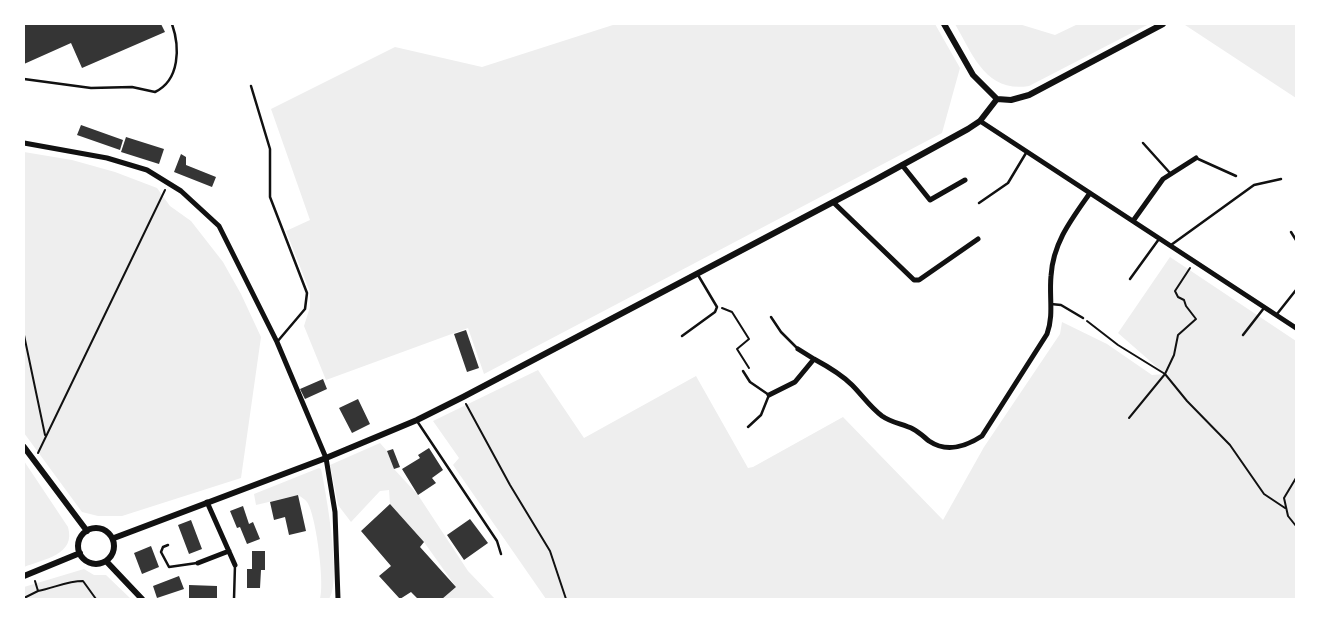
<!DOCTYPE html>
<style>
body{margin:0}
#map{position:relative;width:1320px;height:623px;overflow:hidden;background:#fff;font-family:"PT Sans",sans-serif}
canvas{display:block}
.frame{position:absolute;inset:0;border:25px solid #fff;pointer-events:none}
</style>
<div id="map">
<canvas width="1320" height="623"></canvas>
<div class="frame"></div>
</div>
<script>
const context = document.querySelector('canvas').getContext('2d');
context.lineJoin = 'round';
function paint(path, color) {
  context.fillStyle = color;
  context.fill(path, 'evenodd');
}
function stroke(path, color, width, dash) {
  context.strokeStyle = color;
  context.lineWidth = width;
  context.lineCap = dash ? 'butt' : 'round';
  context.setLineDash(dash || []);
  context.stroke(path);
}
const green = new Path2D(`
 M616 24H935L960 68 942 133 484 374 468 328 326 380 304 326 310 307V292L286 231 310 220 271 109 395 47 482 67Z
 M955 24H1019L1055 35 1078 24H1149L1029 86C986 93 973 55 955 24Z
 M1188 24H1296V98L1185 25Z
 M24 152 72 160 115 172 157 188 170 206 191 221 223 262 241 294 261 337 241 478 122 516H98L82 512 24 433Z
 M1170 257 1296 341V599H546L453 465 459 458 433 421 538 370 584 438 696 376 748 468 753 467 843 417 943 520 984 447 1060 334 1062 322 1107 344 1152 375 1165 374 1118 333Z
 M380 443 387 451 394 469 418 495 468 571 495 599H442L456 587 424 542 390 504 389 490 380 491 351 522 338 505 330 465Z
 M24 461 68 527C76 555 44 559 24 567Z
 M319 468 321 469C326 492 342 582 329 599H320C325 585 316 514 307 502 305 499 301 497 298 495L256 505 254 494Z
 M84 569 94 575H106L131 599H24V587Z`);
const building = new Path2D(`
 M24 24H161L165 32 82 68 71 43 24 64Z
 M81 125 123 140 120 150 77 135Z
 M126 137 164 149 159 164 121 152Z
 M181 154 186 157V165L216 177 212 187 174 172Z
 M466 330 479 368 467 372 454 334Z
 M323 379 327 389 305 399 300 389Z
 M358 399 370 424 352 433 339 408Z
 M429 448 443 470 432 478 436 483 418 495 402 469 420 458 418 455Z
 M393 449 400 467 394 469 387 451Z
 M298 495 306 531 289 535 285 517 274 520 270 502Z
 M390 504 424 542 420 547 456 587 442 599H418L411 592 400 599 379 576 391 566 361 531Z
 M243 506 249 524 253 522 260 539 247 544 240 527 237 528 230 511Z
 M470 519 488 543 464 560 447 535Z
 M191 520 202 549 189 554 178 525Z
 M151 546 159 567 142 574 134 553Z
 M252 551H265V570H261L260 588H247V569H252Z
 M179 576 184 589 157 598 153 586Z
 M189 585 217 586V599L189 598Z`);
const path = new Path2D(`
 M1190 268 1175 291 1178 297 1184 300 1186 306 1196 319 1178 335 1174 355 1165 374 1187 401 1230 445 1264 494 1285 508
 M722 308 732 312 749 339 737 349 749 368
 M1087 321 1118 345 1165 374 1129 418
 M24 335 45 435
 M466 404 510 485 550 551 566 599
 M38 453 165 190
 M1296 478 1284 498 1288 516 1296 526
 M35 581 38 591C54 588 67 581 83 581L96 599
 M24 598 38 591`);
const service = new Path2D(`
 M24 79 91 88 132 87 155 92C180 80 180 47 172 24
 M251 86 270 149V197L307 293 305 309 277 342
 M1143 143 1170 173
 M1196 158 1236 176
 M979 203 1008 183 1026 153
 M1291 232 1296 240
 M1171 245 1254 185 1281 179
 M1130 279 1159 239
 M1051 304 1061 305 1083 318
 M1277 314 1296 290
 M771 317 781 332 798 349
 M1243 335 1264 308
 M682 336 715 312 717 307 698 275
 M743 371 750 382 769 395 761 415 748 427
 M417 421 497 541 501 554
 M168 545 163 547 161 552 169 567 197 563
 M234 599 235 565`);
const minor = new Path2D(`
 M980 121 1296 328
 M24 143 107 158 147 170 181 191 219 226 277 342 326 458 335 512 338 599
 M902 165 930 200 965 180
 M833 202 914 280H919L978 239
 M1133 221 1163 179 1196 158
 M798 349 814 359
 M769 395 795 382 814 359C827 366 842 375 852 385 862 395 870 407 882 416 892 423 903 424 913 429 919 432 924 437 929 441 947 453 965 447 982 436L1047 334C1054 315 1049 297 1051 276 1053 243 1071 220 1090 193
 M207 502 235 565
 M198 563 229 551`);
const tertiary = new Path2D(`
 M944 24 973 75 997 99
 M997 99 1011 100 1029 95 1163 24
 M24 447 87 531
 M78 546a18 18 0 1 1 36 0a18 18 0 1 1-36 0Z
 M114 538 326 458 417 420 463 397 875 180 968 129 980 121 997 99
 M106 561 142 599
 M24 576 80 553`);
paint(green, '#eee');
paint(building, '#353535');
stroke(path, '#111', 2);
stroke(service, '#111', 2.5);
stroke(minor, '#111', 5);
stroke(tertiary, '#111', 6);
</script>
